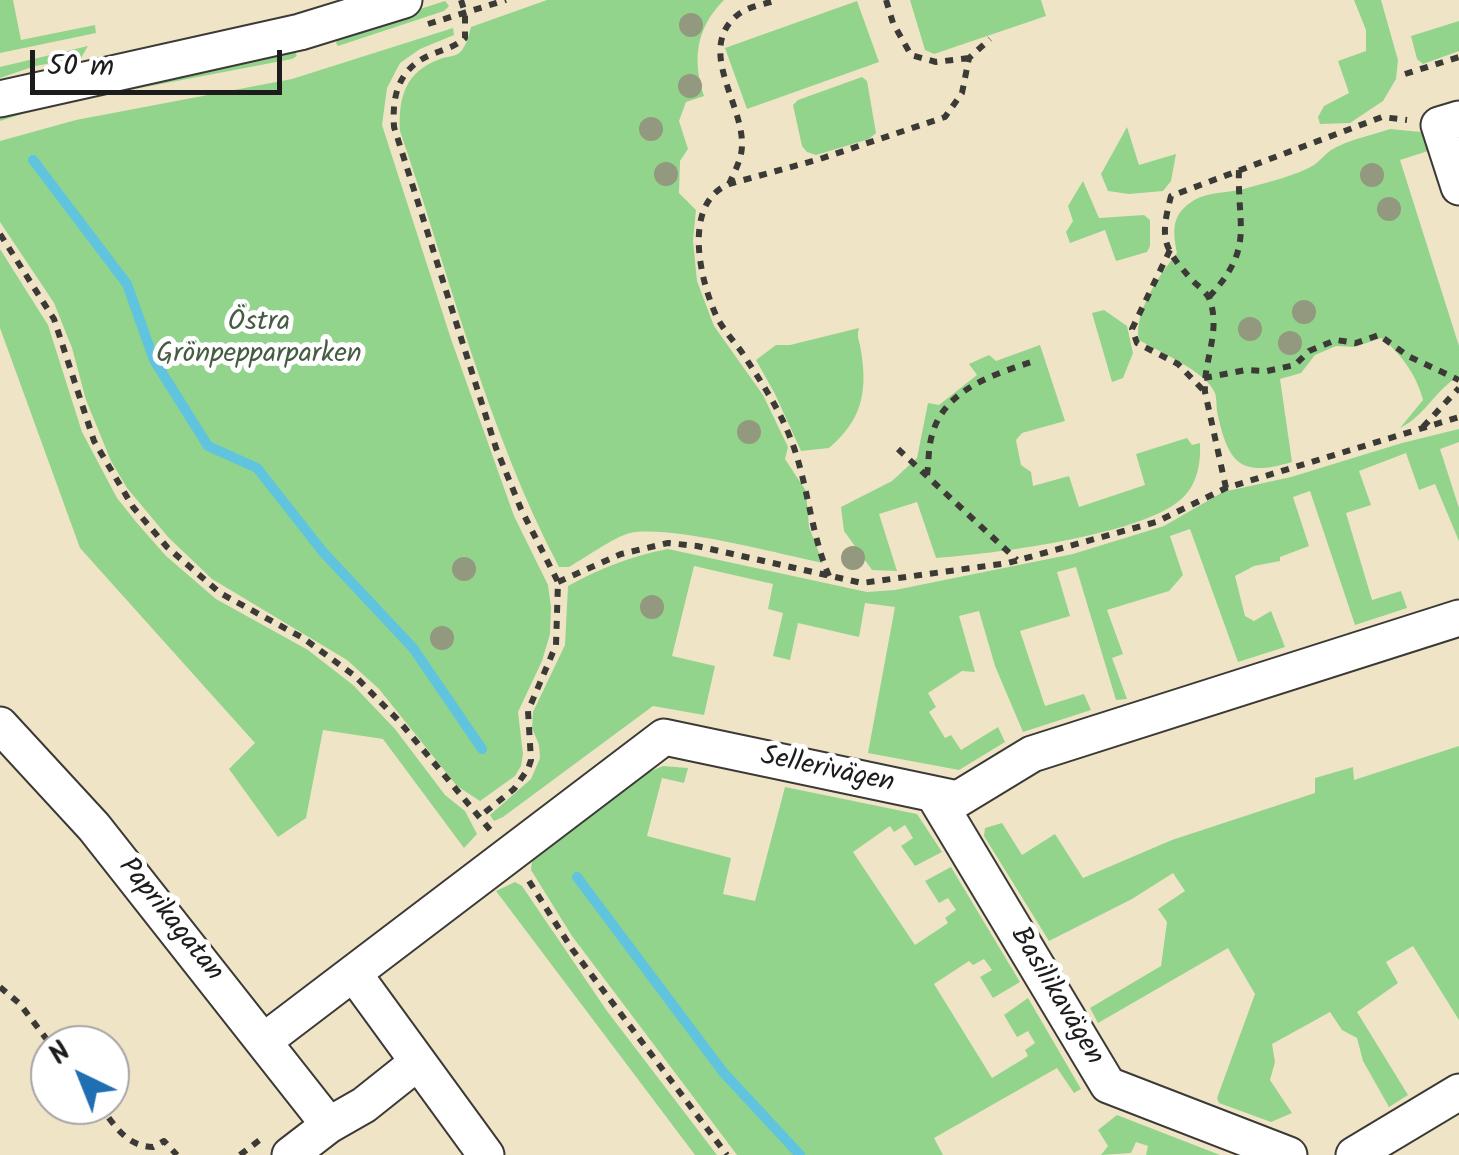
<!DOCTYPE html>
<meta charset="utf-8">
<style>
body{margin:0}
#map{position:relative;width:1459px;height:1155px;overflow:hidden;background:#f0e4c7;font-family:Kalam,sans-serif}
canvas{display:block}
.north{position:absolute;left:30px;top:1025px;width:100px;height:100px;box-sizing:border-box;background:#fff;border:2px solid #a4a4a4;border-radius:50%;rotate:317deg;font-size:28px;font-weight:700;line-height:40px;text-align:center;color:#1c1c1c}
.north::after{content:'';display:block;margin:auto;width:35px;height:45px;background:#1f6fb2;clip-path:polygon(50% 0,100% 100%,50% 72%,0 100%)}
.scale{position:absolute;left:30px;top:50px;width:252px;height:45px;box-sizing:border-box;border:5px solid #1c1c1c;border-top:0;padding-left:12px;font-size:30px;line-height:35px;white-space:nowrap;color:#1c1c1c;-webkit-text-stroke:8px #fff;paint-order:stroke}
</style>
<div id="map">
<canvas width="1459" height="1155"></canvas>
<div class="north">N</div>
<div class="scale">50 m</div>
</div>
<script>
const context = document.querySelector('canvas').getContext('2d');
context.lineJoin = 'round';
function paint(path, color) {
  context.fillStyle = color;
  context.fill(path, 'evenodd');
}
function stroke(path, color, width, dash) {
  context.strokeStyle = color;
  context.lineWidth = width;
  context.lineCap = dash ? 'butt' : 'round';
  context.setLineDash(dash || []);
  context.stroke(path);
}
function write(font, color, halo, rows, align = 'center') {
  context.font = font + ' Kalam,sans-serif';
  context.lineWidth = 10;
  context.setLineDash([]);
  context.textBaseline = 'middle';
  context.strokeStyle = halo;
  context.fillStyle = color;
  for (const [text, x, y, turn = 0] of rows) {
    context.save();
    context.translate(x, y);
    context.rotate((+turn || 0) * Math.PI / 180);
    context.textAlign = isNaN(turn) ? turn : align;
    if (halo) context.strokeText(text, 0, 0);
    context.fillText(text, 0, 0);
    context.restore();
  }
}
const green = new Path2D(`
 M0 0H13L21 40 95 25 96 33 0 53Z
 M547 0H724C696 28 692 59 704 96L686 102 679 121 688 149 680 161 679 193 696 210 693 241 697 281 714 326 763 395 788 447 785 459 806 491 809 527 823 563C778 554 672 525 630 533 614 537 585 558 569 567H559C487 430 450 277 400 131 398 97 406 71 440 59 448 56 457 57 462 50 467 44 469 34 471 27Z
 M910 0H1041L1046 16 934 54 925 50Z
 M1354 0H1381L1398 60 1396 79 1383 101 1350 123 1320 124 1318 117 1324 106 1349 93 1338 61 1366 51V30Z
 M445 1 449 6 444 11 338 46 336 43 339 35Z
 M857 1 879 62 747 109 725 48Z
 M1459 21V51L1423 64 1417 59 1411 36Z
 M453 28 454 35 420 49 400 63 387 88 382 125 451 339 514 516 548 585 551 607 550 634 542 661 518 712 523 754 521 766 515 776 480 801 457 786 379 689 347 660 212 579 168 537 127 488 111 461 86 400 72 348 54 303 0 222V141L76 120 292 79Z
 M88 46 81 58 35 66 0 78V67Z
 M294 50 297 56 292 59 51 105 0 121V111Z
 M862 77 867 81 876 133 869 139 816 155 807 152 802 146 793 105 798 100Z
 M1127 127 1139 165 1176 154 1171 181 1163 191 1129 194 1108 191 1101 174Z
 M1390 129 1421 132 1428 151 1400 160 1459 346V376C1435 390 1425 416 1400 428L1423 400C1417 376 1401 353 1381 338L1355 347 1336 346 1315 355 1301 373 1280 379 1292 462C1242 477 1229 465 1218 416 1216 409 1217 399 1215 393 1206 371 1159 352 1139 340 1133 313 1160 274 1177 253 1174 238 1171 221 1183 209 1202 189 1224 195 1247 188 1268 182 1295 176 1314 165 1320 161 1325 154 1331 150 1348 140 1372 135 1390 129Z
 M1083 181 1099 218 1144 215 1150 220V246L1147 252 1116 261 1105 230 1070 243 1066 232 1073 221 1068 206Z
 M0 249 48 325 82 432 117 498 137 523 166 556 216 599 308 650 353 685 395 729 445 795 465 811 477 834 464 848 383 739 323 730 306 818 278 837 229 769 255 743 80 548 0 328Z
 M1104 310 1127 326 1133 353 1123 378 1112 382 1092 313Z
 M859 328C856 338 860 341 861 351 868 393 861 421 829 448L801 451 775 394 756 360 776 345H790Z
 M1040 345 1065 421 1022 433 1016 440 1021 465 1031 472 1033 486 1069 476 1079 507 1145 485 1136 454 1187 438 1192 445 1200 443C1201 467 1196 490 1175 504 1130 536 993 554 936 558L917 502 879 514 897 571 872 570 844 531 841 507 892 481 917 458 928 403 939 405 977 375 969 364 989 355 996 361Z
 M1459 429V442L1440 449 1459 508V541L1435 484 1419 490 1406 453 1359 471 1371 505 1346 513 1372 600 1401 591 1407 608 1355 625 1310 491 1293 497 1309 546 1280 557V561L1254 566 1235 576 1245 616 1254 621 1271 611 1285 647 1238 662 1190 529 1170 536 1183 575 1169 591 1107 610 1123 654 1112 658 1127 699 1116 700 1076 567 1057 572 1070 616 1020 631 1045 706 1084 694 1091 710 1023 732 995 666 979 611 959 616 975 672 962 671 928 693 936 707 929 712 945 738 951 735 961 750 998 727 1005 742 959 770 868 753 895 607 865 603 859 637 798 623 790 660 773 656 783 613 768 609 773 584 694 566 672 656 715 666 704 715 653 706 503 817 494 821 490 815 531 779 540 758 539 745 532 728 533 712 565 645 568 586C601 568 631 556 668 549L867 592 895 590 1073 554 1164 526 1223 492 1291 477 1402 443Z
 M1459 746V1020L1413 946 1386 962 1398 983 1357 1012 1408 1095 1389 1107 1363 1061 1357 1038 1342 1030 1330 1012 1272 1044 1275 1062 1270 1080 1292 1113 1271 1122 1219 1103 1217 1098 1255 994 1228 948 1098 1023 1090 1008 1161 966 1167 922 1158 909 1185 891 1173 873 1132 899 1049 941 984 836 985 828 1002 823 1022 855 1055 834 1083 878 1172 840 1315 793V778L1353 767 1354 780Z
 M663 766 688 768 684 783 662 778 647 836 731 858 723 894 755 901 785 787 917 814 942 852 915 866 901 846 913 838 905 825 894 832 890 826 853 852 915 945 948 923 945 918 956 910 948 898 939 903 925 881 951 867 1020 982 993 998 980 977 992 970 984 959 973 965 969 961 934 984 992 1078 1028 1056 1025 1050 1035 1043 1028 1031 1017 1037 1004 1015 1028 998 1081 1089 1074 1093 1057 1068 934 1138 943 1155H737L572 936 531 870 532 860 649 772Z
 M515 882 522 886 607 1011 717 1155H695L496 891Z
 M1117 1115 1220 1155H1146L1148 1146 1136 1142 1131 1153 1101 1155 1108 1146 1098 1130Z`);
const stream = new Path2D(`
 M33 160 127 284 154 360 208 446 257 468 323 552 413 648 482 749
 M577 877 723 1072 800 1155`);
const path = new Path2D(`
 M461 0 465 13V38C455 47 442 50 430 55 398 69 392 96 394 127L496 448 521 509 558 582 556 645 528 711 531 760 528 769 514 789 479 817
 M886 0 893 23 911 55 936 62 969 58
 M428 24 506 0
 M1405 74 1459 57
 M729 184C733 175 739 164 741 154 750 112 696 55 734 18 746 6 763 5 777 0
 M0 234 54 319 94 441 133 507 167 547 220 593 303 638 355 676 399 721 491 831
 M1170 250 1132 329 1137 343 1178 364 1204 391
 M1209 297C1255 247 1237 228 1239 169
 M1204 378 1246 370 1267 371 1295 365 1309 351 1336 340 1356 343 1379 335 1408 356 1459 380
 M1423 427 1459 388
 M898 449 1017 560
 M927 475C929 462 928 448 932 435 944 390 992 375 1031 362
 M1226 488 1205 392C1203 361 1222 330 1209 298 1206 292 1198 286 1193 281 1162 247 1160 239 1171 196L1382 117 1407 120
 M829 576C809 529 808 477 787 430 775 402 758 377 741 351 732 339 721 327 715 313 699 276 683 203 729 184L820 159 945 117 962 93 969 58 990 39
 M558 582 621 554 668 543 697 546 862 583 1008 563 1156 522 1226 488 1459 417
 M529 881 572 949 727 1155
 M0 987 20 1004 51 1045
 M99 1105C115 1125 125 1146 153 1147L164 1141 177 1155
 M240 1155 261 1139`);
const minor = new Path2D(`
 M0 99 300 32 404 0
 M1459 119 1439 125 1459 187
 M0 725 94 827 329 1125
 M934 795 1108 1085 1289 1155
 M354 974 486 1155
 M264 1041 664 737 958 799 1032 754 1459 618
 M290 1155 329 1125 364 1105 418 1062
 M1354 1155 1459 1092`);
const trees = [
 [691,25],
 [690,86],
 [651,129],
 [666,174],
 [1372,175],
 [1389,209],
 [1304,312],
 [1250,329],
 [1290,343],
 [749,432],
 [853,558],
 [464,569],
 [652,607],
 [442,638]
];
const parkNames = [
 ["Östra",259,324],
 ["Grönpepparparken",259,356]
];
const streetNames = [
 ["Sellerivägen",827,772,12],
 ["Paprikagatan",169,921,51],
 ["Basilikavägen",1055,997,59]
];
paint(green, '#92d48c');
stroke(stream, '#61c4df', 10);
stroke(minor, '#3c3a36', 39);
stroke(path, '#3c3a36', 6, [8, 8]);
stroke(minor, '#fff', 35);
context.fillStyle = '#92997e';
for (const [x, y] of trees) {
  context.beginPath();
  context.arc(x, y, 12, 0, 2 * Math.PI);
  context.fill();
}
write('28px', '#455c43', '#fff', parkNames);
write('28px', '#1c1c1c', '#fff', streetNames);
</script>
